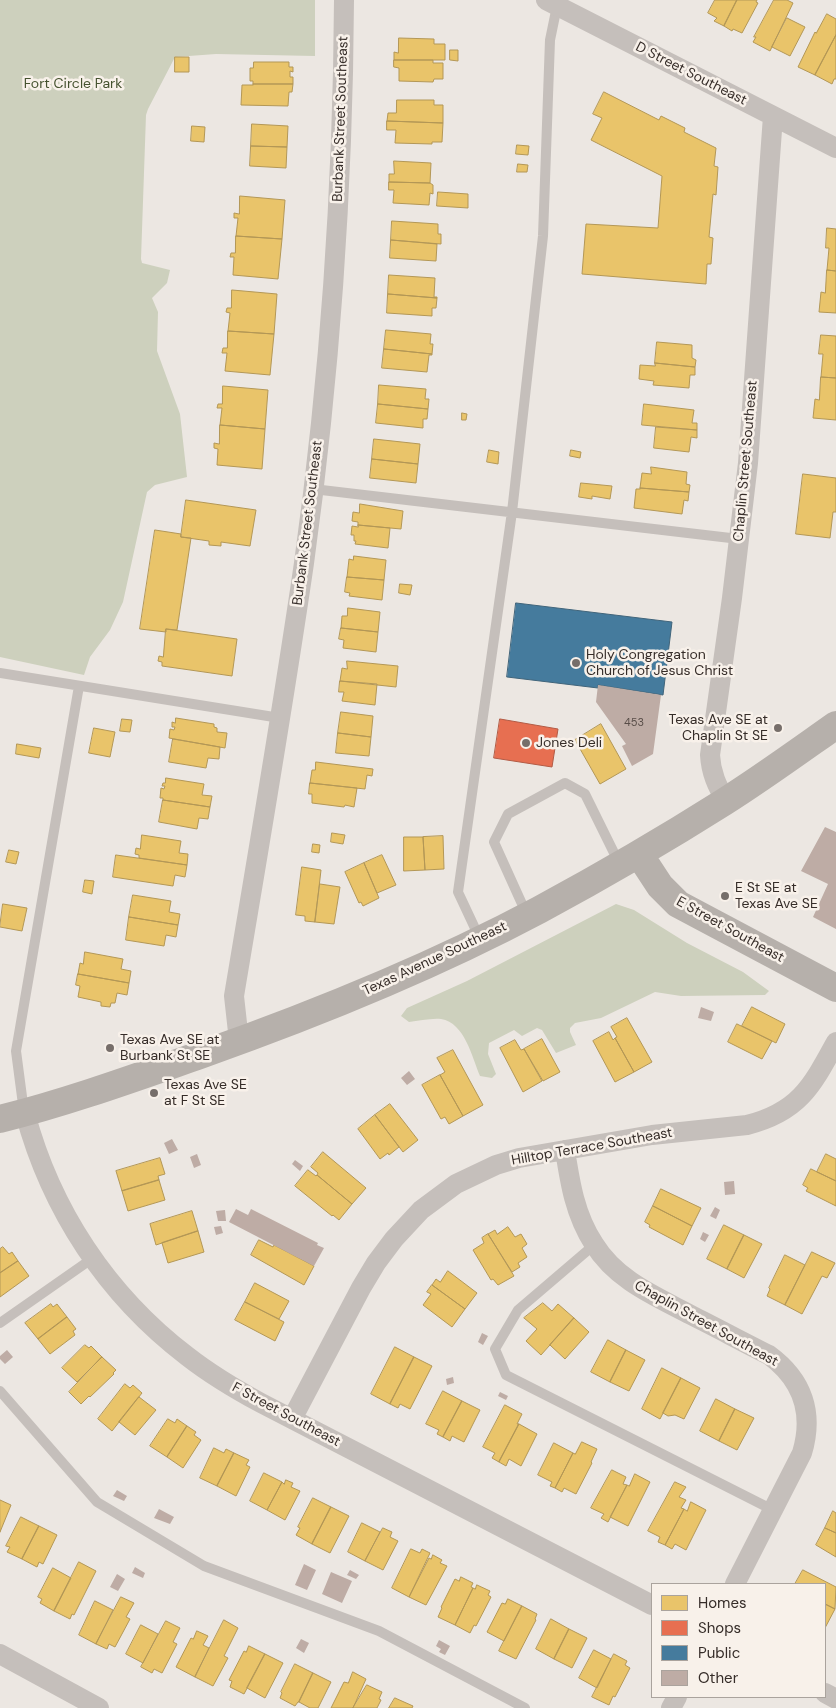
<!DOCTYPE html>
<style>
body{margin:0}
#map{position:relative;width:836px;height:1708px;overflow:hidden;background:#ece7e2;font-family:"DM Sans",sans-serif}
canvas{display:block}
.legend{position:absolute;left:651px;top:1583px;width:175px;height:115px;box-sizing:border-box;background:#f8f1ea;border:1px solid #aaa39d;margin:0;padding:6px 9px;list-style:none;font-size:15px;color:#362d29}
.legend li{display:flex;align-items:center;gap:10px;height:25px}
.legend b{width:25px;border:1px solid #aaa39d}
</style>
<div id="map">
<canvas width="836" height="1708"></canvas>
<ul class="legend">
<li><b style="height:14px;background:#e9c46a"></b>Homes</li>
<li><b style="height:14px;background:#e76f51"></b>Shops</li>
<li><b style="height:14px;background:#457b9d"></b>Public</li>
<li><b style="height:14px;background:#beaca5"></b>Other</li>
</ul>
</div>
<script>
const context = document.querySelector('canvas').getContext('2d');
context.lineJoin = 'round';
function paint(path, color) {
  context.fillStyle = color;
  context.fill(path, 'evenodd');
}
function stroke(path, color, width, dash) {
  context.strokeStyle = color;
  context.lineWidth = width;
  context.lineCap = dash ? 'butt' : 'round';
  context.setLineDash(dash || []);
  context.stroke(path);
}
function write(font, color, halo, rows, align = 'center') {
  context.font = font + ' "DM Sans",sans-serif';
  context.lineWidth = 5;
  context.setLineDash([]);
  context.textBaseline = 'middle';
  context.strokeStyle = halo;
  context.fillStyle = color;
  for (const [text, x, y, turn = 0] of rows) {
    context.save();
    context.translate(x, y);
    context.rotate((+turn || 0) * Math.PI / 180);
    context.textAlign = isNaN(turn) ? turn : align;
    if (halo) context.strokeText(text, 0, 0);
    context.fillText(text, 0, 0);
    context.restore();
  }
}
const green = new Path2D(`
 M0 0H315V56L216 54 175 57 148 109 146 115 141 259 142 263 170 270 167 283 152 298 158 312 157 351 180 414 187 477 155 485 147 492 123 602 110 630 90 657 84 675 0 657Z
 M616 904 634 910 687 943 743 972 769 991 765 995 681 996 655 992 601 1018 575 1023 570 1028V1032L576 1045 556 1053 542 1030 537 1028 522 1036 514 1030 489 1043 488 1054 496 1074 492 1078 480 1076C472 1057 465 1023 441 1019 431 1018 419 1021 409 1022L401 1016 407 1008 467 981Z`);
const homes = new Path2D(`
 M715 0H737L724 26 714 21 717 18 708 13Z
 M737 0H757L756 2 758 3 742 33 733 29 732 31 724 26Z
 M774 0H787L793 3 770 51 753 42 756 37H754Z
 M827 14 836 19V35L815 75 798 67 815 32 816 33Z
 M787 18 805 27 790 56 772 47Z
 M836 35V79H834L832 84 815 75Z
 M399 38 434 39V44H445V60H394V52L398 53Z
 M450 50H458V61L450 60Z
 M175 57H189V72H175Z
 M394 60H433V63H443V79H434L433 82 399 81V68L394 67Z
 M254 62H289V67H293V72L290 71V77H293V84H253V81H250V68H253Z
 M253 84H293L292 92H289L288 106 241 105 242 85H253Z
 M604 92 659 120 661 116 685 128 684 132 716 148 714 166 718 167 716 195 713 194 709 237 713 238 711 264H707L706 284 582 274 586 224 658 228 662 176 591 140 602 118 593 114Z
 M397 100H434V105H443V123L387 121 388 113H396Z
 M387 121 443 123 442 142H432V144L395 143 396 130H387Z
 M252 124 288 126 287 147 251 146Z
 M192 126 205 127 204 142 191 141Z
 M517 145 529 146 528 155 516 154Z
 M251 146 287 147 286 168 250 166Z
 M394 161 431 163 430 183 389 182V174H394Z
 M518 164 528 165 527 172H517Z
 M389 182 430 183 433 185V194L430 193 429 205 393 203 394 190H389Z
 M438 192 468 194V208L437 206Z
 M240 196 285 200 282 239 236 236 238 218H234V213L239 214Z
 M392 221 438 224V234H441V244L391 240Z
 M827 228 836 229V271L827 270 829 248H826Z
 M236 236 282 239 278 279 233 275 234 257H230L231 253H235Z
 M391 240 437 244 436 261 390 258Z
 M827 270 836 271V313L819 312 821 292 825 293Z
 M389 275 435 278 434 297H437V298L388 294Z
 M232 290 277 294 274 334 228 331 230 313 226 312 227 308H231Z
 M388 294 437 298 436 308H432V316L387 313Z
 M386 330 431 334 430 344H433L432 354 384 349Z
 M228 331 274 334 270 375 225 371 227 353H222L223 348H227Z
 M821 335 836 336V378L821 377 823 354H819Z
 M657 342 692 345V358L696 360 695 367 655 363Z
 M384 349 432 354V355H429L427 372 382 368Z
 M655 363 695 367V375H690L689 388 653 385 654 381 639 379 640 365 655 366Z
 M821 377 836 378V420L813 418 815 399 819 400Z
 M379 385 426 389 425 399H429L428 409 378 404Z
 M223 386 268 390 265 429 220 425 222 408H217L218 404H222Z
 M378 404 428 409 427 419H423V428L376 423Z
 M644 404 694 410 692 423H697V430L642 425Z
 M462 413 467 414 466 420H462Z
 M220 425 265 429 262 469 217 465 218 449 214 448V443L219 444Z
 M656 427 697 430V438L691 437 689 452 654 448Z
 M374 439 420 444 418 464 372 459Z
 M489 450 499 452 498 464 487 462Z
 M571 450 581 452 580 458 570 456Z
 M372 459 418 464 416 483 370 478Z
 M651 467 687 472 686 484 690 485 689 492 640 488 642 473 651 474Z
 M803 474 836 478V512H833L830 538 796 534Z
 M581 483 612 486 610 499 592 496V499L579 497Z
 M640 488 689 492 688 501 684 500 682 514 634 508 636 489H640Z
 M186 500 256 510 250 546 221 542V546L209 545V541L181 537Z
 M360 504 403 511 401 529 358 525V522L352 521 353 512 359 513Z
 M358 525 390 528 388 548 355 544 356 541H354V535H351L352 526 358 527Z
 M155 530 181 534V537L191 538 177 630 166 629V632L140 629Z
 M354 556 386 560 384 580 347 577 349 559 353 560Z
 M347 577 384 580 382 600 349 596 350 593 345 592Z
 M400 584 412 585 410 595 399 593Z
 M348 608 380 612 378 632 341 628 342 616H347Z
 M341 628 378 632 376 652 343 648 344 640 339 639Z
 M166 629 237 639 232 676 162 666V662L158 661 159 656 163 657Z
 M347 661 398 666 396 687 340 681 342 668 347 669Z
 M340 681 377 684 375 705 342 701 344 692H339Z
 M341 712 373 716 371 737 338 733Z
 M176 718 214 724V727L217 728V732L227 733 225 748 169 738 170 729 174 730 175 727H172V722L175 723Z
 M122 719 132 720 130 732 120 731Z
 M601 724 626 769 600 784 575 740Z
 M94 728 115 732 110 757 89 753Z
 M338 733 371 737 369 756 336 753Z
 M173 739 220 747 219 759 208 758 206 768 169 762Z
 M17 744 41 748 39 758 16 754Z
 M316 762 373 769 372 776 367 775 365 789 310 783 312 770H315Z
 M166 778 204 784 202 795 212 796 210 807 163 800V798H160L161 788 164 789 165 786H162L163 783H165Z
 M310 783 357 788 354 807 345 805 344 807 312 803V794H309Z
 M163 800 210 807 208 819 199 818 197 829 159 822Z
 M332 833 345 835 343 844 331 842Z
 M142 835 181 841 179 853 188 854 187 865 139 858V855L135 854 136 848 140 849Z
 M443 836 444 869 425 870 423 837Z
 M404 837H423L425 870 404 871Z
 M313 844 320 845 319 853 312 852Z
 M9 850 19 852 16 864 6 862Z
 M116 855 187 865 185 877 175 875 173 886 113 877Z
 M382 855 396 885 377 893 364 863Z
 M364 863 379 898 363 906 361 902 359 903 345 872Z
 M302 867 321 870 315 922 305 921V916L296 915Z
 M85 880 94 881 92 894 83 892Z
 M320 884 340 887 334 924 315 922Z
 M133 895 171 901 169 912 180 914 178 925 129 917Z
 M3 904 27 908 22 931 0 927Z
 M129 917 178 925 176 937 166 935 164 946 126 940Z
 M85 952 123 959 121 969 131 971 129 983 78 974 80 963 83 964Z
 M78 974 129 983 127 995 117 993 115 1003H111L110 1007 101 1006V1002L78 997 80 986 76 985Z
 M752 1007 785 1024 776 1043 742 1026Z
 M627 1018 652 1062 634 1072 615 1038 617 1037 611 1027Z
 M737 1024 772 1041 762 1059 728 1042Z
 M609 1032 613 1040 615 1038 634 1072 615 1082 593 1041Z
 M542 1039 560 1072 543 1081 524 1049Z
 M515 1040 521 1050 524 1049 542 1081 523 1092 500 1048Z
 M453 1050 483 1105 463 1116 440 1075 445 1072 437 1058Z
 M440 1075 463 1116 449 1124 445 1117 441 1119 422 1085Z
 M390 1104 418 1140 403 1152 375 1115Z
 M375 1115 399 1147 389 1155 388 1153 380 1159 358 1129Z
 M323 1152 366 1188 352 1204 317 1175 318 1173 311 1167Z
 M826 1154 836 1159V1181L817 1172Z
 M160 1158 165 1174 158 1176 159 1180 122 1191 116 1171Z
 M811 1169 836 1181V1206L806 1191 808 1188 803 1185Z
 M308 1170 316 1176 317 1175 352 1204 339 1220 333 1215 332 1216 295 1186Z
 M159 1180 165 1200 128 1211 122 1191Z
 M661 1189 701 1208 692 1226 653 1206Z
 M653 1206 692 1226 683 1245 649 1227 650 1225 645 1222Z
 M192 1211 198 1231 156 1245 150 1224Z
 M724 1225 744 1235 727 1269 707 1259Z
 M508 1227 515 1237 521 1234 527 1244 522 1248 527 1257 518 1263 520 1267 512 1272 488 1234 495 1230 497 1234Z
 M198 1231 204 1252 168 1263 162 1243Z
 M488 1234 514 1276 498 1285 493 1279 491 1280 473 1250 484 1243 482 1238Z
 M744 1235 762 1244 744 1278 727 1269Z
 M259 1240 273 1247 274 1245 314 1266 304 1285 251 1255Z
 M3 1247 9 1254 12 1252 18 1261 0 1273V1249Z
 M812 1252 835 1263 827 1278 822 1276 802 1314 785 1305Z
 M785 1255 805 1265 785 1305 767 1296 770 1289 769 1288Z
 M18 1261 29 1276 0 1297V1273Z
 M448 1271 477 1293 465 1309 432 1285 436 1279 440 1282Z
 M255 1283 289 1301 279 1319 245 1302Z
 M432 1285 465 1309 452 1327 423 1305 431 1294 427 1292Z
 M245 1302 284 1322 275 1341 235 1320Z
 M543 1303 552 1311 558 1304 574 1318 541 1355 526 1341 537 1329 524 1318Z
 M51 1304 53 1307 57 1304 67 1317 38 1339 25 1323Z
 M67 1317 76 1329 73 1331 75 1335 50 1354 38 1339Z
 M574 1318 589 1332 565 1359 550 1345Z
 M608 1340 626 1350 610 1382 591 1372Z
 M85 1345 89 1348 91 1346 102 1357 77 1382 62 1368Z
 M395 1347 414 1357 390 1404 371 1394Z
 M626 1350 645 1360 629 1391 610 1382Z
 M102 1357 116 1370 113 1373 114 1374 90 1397 89 1396 81 1404 69 1392Z
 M414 1357 432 1366 410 1409 400 1404 398 1408 390 1404Z
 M662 1368 681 1378 660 1419 642 1409Z
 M681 1378 700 1388 684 1419 675 1415 668 1416 663 1413Z
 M125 1384 130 1388 133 1385 142 1393 112 1431 98 1419Z
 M443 1391 462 1401 443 1437 437 1434 439 1430 426 1424Z
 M139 1397 156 1410 135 1435 119 1422Z
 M716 1399 735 1409 719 1441 700 1431Z
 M462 1401 480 1410 464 1442 452 1436 450 1441 443 1437Z
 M505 1405 522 1414 517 1424H519L499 1462 492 1458 495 1453 483 1447Z
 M735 1409 754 1418 737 1450 719 1441Z
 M168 1419 175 1423 177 1419 187 1426 167 1457 150 1446Z
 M519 1424 537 1434 521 1466 509 1459 506 1466 499 1462Z
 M187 1426 196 1432 194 1435 201 1440 183 1468 167 1457Z
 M582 1442 597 1449 591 1462 592 1463 576 1494 564 1488 562 1492 555 1488 573 1453 575 1454Z
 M554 1443 573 1453 555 1488 550 1486 552 1482 538 1475Z
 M214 1448 224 1453 226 1449 234 1453 217 1486 200 1478Z
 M234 1453 249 1460 246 1465 250 1467 236 1496 217 1486Z
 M612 1470 626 1477 623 1484 627 1485 608 1522 601 1518 604 1514 591 1508Z
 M264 1473 282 1482 267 1510 250 1501Z
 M635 1474 650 1482 628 1526 610 1517 627 1485 629 1486Z
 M286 1480 293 1483 291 1487 300 1491 285 1520 267 1510 282 1482 284 1484Z
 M675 1482 686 1487 679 1497 686 1500 681 1508 684 1509 665 1545 658 1542 660 1537 648 1531Z
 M313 1498 331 1507 312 1544 296 1535 300 1528 298 1527Z
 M0 1500 11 1505 0 1532Z
 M691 1502 706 1510 686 1550 675 1544 672 1549 665 1545 684 1509 687 1511Z
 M331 1507 349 1516 330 1553 312 1544Z
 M833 1511 836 1513V1533L825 1528Z
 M21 1517 39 1526 22 1559 7 1552 10 1547 6 1546Z
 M362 1523 380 1532 365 1561 348 1552Z
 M39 1526 57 1535 43 1564 39 1562 37 1567 22 1559Z
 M383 1528 392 1532 390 1537 398 1541 383 1570 365 1561Z
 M825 1528 836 1533V1557L816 1545Z
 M411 1549 420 1553 422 1549 430 1553 409 1597 392 1588Z
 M433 1555 442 1560 440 1563 447 1566 426 1605 409 1597 429 1558 431 1559Z
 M79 1562 96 1571 74 1615 72 1614 70 1619 54 1611Z
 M53 1568 71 1578 54 1611 40 1603 42 1599 38 1597Z
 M803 1570 836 1587 835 1609 825 1604V1584H795Z
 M461 1577 473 1583 471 1587 473 1588 455 1625 438 1617 442 1608 441 1607 455 1579 459 1581Z
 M477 1585 490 1591 488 1595 491 1597 476 1626 474 1625 470 1633 455 1625 473 1588 475 1589Z
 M121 1597 134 1603 126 1617 130 1619 115 1647 109 1644 107 1649 96 1644Z
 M508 1599 522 1606 504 1641 487 1632 502 1603 505 1604Z
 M95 1601 113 1610 96 1644 79 1635Z
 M825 1604 835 1609 825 1628Z
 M522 1606 537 1614 535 1619 536 1620 516 1659 499 1651Z
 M551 1619 569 1629 554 1659 536 1649Z
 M224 1620 238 1628 224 1656 228 1658 213 1686 195 1677Z
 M166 1621 180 1628 173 1642 177 1644 162 1673 154 1669 152 1673 141 1667Z
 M141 1625 158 1634 143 1663 126 1654Z
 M569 1629 587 1638 572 1668 554 1659Z
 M197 1631 208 1636 203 1645 209 1648 195 1677 176 1667 191 1638 193 1639Z
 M249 1646 265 1654 244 1694 230 1687 232 1681 229 1680 244 1651 246 1652Z
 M594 1650 611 1659 597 1688 579 1678Z
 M265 1654 283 1663 265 1698 247 1688Z
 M614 1654 627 1661 625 1665 630 1668 615 1697 613 1696 609 1705 592 1697Z
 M295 1664 313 1673 299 1702H298L295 1706 280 1698 282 1693 281 1692Z
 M353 1672 366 1679 353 1708H331L344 1682 348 1683Z
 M313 1673 331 1682 318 1708H310L299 1702Z
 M367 1685 382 1692 379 1699 381 1700 377 1708H353Z
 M395 1698 413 1706 412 1708H389Z`);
const shops = new Path2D(`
 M500 719 558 729 552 767 494 758Z`);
const public = new Path2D(`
 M516 603 672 622 663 695 598 685V688L507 677Z`);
const building = new Path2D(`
 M598 685 661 695 653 754 632 766 622 746 626 744 596 702Z
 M825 827 836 832V929L813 917 828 884 801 871Z
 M701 1007 714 1012 711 1021 698 1018Z
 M409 1071 415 1079 407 1085 401 1078Z
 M172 1139 178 1150 169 1154 164 1143Z
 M197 1154 201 1165 194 1168 190 1157Z
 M295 1160 303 1166 300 1171 292 1164Z
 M734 1181 735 1194 725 1195 724 1182Z
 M715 1207 720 1210 716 1219 710 1216Z
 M236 1209 248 1215 251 1209 318 1243 317 1245 324 1248 314 1266 229 1222Z
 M225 1210 226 1221H218L216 1211Z
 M221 1226 223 1233 216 1235 214 1227Z
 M703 1232 709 1235 705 1242 700 1239Z
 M482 1333 488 1336 483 1345 478 1342Z
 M7 1350 13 1357 5 1364 0 1359V1356Z
 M453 1377 454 1383 447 1385 446 1379Z
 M500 1392 508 1396 506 1400 498 1396Z
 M117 1490 127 1496 124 1501 113 1496Z
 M159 1509 174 1517 170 1524 154 1518Z
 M304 1564 316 1570 307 1590 295 1585Z
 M135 1567 145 1573 143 1578 132 1573Z
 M350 1570 359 1575 356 1579 347 1575Z
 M331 1572 352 1581 342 1603 322 1594Z
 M117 1574 125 1579 118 1591 110 1587Z
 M301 1639 309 1643 304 1653 296 1648Z
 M439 1640 450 1646 445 1655 439 1652 441 1649 436 1646Z`);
const lane = new Path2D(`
 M313 489 739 539
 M0 673 280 718
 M527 915 494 842 508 814 565 783 585 794 619 863
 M480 939 458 892 512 512 543 236 550 40 557 6
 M24 1112 16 1051 79 686
 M594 1245 518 1310 495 1349 506 1375 773 1510
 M0 1323 93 1258
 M0 1391 97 1502 204 1566 379 1631 525 1708`);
const street = new Path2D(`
 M546 0 836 148
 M726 801C717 786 711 773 710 755L732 598 748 463 773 116
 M239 1041 234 996C258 852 283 708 304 563 330 376 343 188 344 0
 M25 1113C51 1210 107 1295 187 1356 210 1374 235 1389 261 1403L652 1605
 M565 1150C570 1183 575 1215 594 1244 616 1280 655 1296 691 1315 717 1328 743 1342 769 1355 803 1380 814 1413 802 1453L735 1584
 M292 1419 361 1288 376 1263 394 1239 421 1210 456 1184 496 1165 519 1158 652 1135 747 1125C799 1112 812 1086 836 1042
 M0 1654 99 1708
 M825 1693 836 1699
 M671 1708 677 1697`);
const secondary = new Path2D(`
 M639 854 660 886 678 904 836 988
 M0 1119C68 1102 134 1078 200 1055 316 1014 430 968 539 910 602 876 664 840 724 802 762 778 799 751 836 725`);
const markers = [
 [576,663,5,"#766e6a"],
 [778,728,5,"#766e6a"],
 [526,743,5,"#766e6a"],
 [725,896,5,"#766e6a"],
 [110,1048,5,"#766e6a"],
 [154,1093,5,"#766e6a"]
];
const numberNames = [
 ["453",634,723]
];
const streetNames = [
 ["D Street Southeast",691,74,27],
 ["Burbank Street Southeast",341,119,-88],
 ["Chaplin Street Southeast",746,461,-85],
 ["Burbank Street Southeast",308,523,-83],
 ["E Street Southeast",730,930,29],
 ["Texas Avenue Southeast",435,959,-25],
 ["Hilltop Terrace Southeast",592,1147,-10],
 ["Chaplin Street Southeast",706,1324,29],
 ["F Street Southeast",286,1415,28]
];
const parkNames = [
 ["Fort Circle Park",73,84]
];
const poiNames = [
 ["Holy Congregation",586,655],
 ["Church of Jesus Christ",586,671],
 ["Texas Ave SE at",768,720,"right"],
 ["Chaplin St SE",768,736,"right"],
 ["Jones Deli",536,743],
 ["E St SE at",735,888],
 ["Texas Ave SE",735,904],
 ["Texas Ave SE at",120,1040],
 ["Burbank St SE",120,1056],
 ["Texas Ave SE",164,1085],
 ["at F St SE",164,1101]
];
paint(green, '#cdd0bd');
paint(homes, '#e9c46a');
stroke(homes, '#b39756', 1);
paint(shops, '#e76f51');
stroke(shops, '#b25b45', 1);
paint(public, '#457b9d');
stroke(public, '#40647a', 1);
paint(building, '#beaca5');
stroke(lane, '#c5bfbb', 10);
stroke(street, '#c5bfbb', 20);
stroke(secondary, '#b6b0ab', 28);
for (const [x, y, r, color] of markers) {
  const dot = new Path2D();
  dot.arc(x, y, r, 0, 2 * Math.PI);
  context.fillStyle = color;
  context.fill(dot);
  stroke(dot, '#f8f1ea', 2);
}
write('11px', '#584d48', null, numberNames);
write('14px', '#362d29', '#f8f1ea', streetNames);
write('14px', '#45522f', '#f8f1ea', parkNames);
write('14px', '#362d29', '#f8f1ea', poiNames, 'left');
</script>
